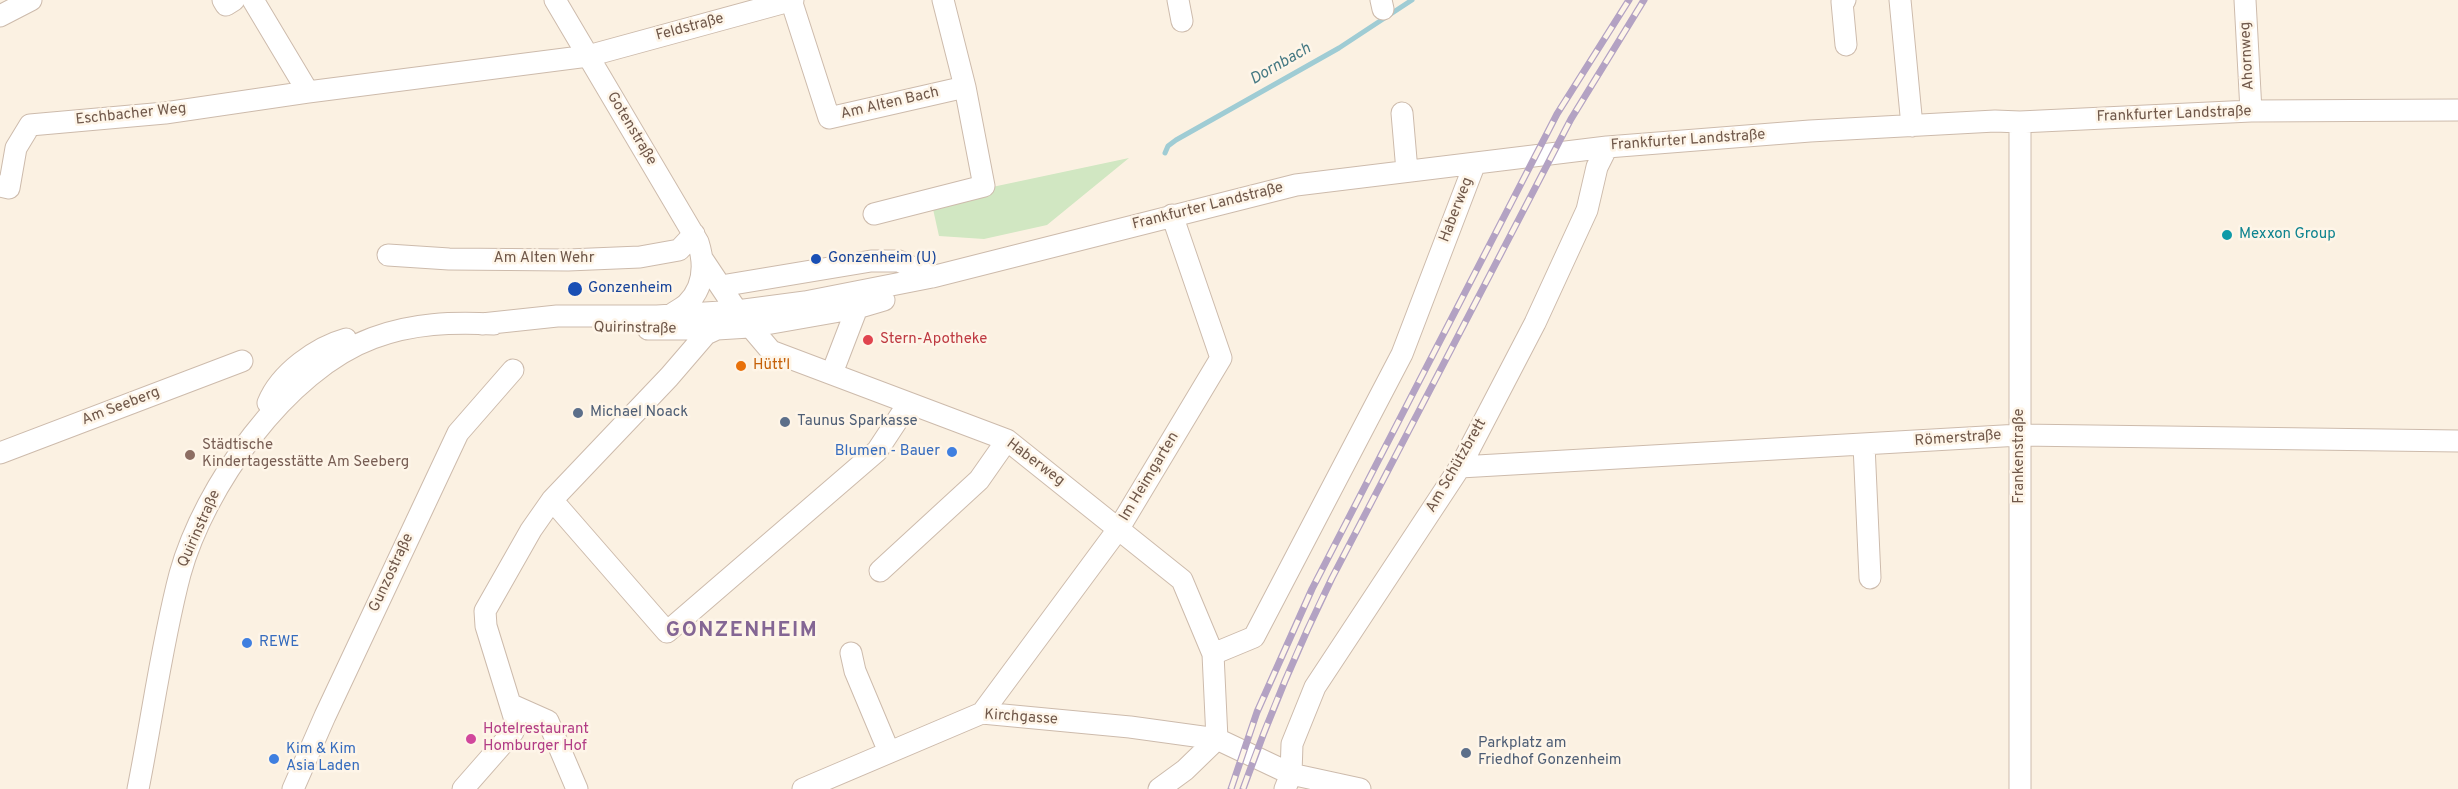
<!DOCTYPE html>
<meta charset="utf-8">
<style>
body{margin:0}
canvas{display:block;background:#fbf1e2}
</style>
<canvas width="2458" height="789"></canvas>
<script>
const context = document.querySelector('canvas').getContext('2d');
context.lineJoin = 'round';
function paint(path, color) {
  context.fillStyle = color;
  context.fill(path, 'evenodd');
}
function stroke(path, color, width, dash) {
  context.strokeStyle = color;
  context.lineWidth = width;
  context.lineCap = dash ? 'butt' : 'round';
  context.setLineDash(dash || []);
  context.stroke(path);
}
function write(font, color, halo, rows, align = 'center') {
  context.font = font + ' Overpass,sans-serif';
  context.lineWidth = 5;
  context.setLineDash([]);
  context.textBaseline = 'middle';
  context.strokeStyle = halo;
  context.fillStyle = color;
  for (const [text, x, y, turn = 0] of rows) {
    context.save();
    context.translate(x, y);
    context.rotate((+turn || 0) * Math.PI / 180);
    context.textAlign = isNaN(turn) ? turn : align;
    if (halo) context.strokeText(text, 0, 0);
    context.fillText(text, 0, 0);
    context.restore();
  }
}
const green = new Path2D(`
 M1129 158 1047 225 984 239 939 236 931 200Z`);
const stream = new Path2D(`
 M1165 153 1168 146 1176 140 1339 48 1412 0`);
const minor = new Path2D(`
 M223 0 226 5 234 0
 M253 0 308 92
 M555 0 698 242C705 264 705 286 687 304 682 309 673 312 669 317
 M791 0 829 118 965 87
 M1178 0 1182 21
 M1381 0 1383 9
 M1845 0 1842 2 1846 45
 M1900 0 1912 126
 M2245 0 2251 111
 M0 16 31 0
 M1402 113 1407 171
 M2020 122V789
 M0 186 9 188 16 148 30 125 165 113 308 92 588 56 793 0
 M874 214 984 186 965 87 943 0
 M388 255 449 259 568 260 640 257 679 250 694 234
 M703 260 737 311 771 351 1007 440 1182 580 1213 654 1217 739
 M721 286 871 261H899L932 277
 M482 324 557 316H657L737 311 805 302 932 277 1296 185 1607 147 1810 131 1995 121 2020 122 2251 111 2458 110
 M648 329H717
 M832 373 857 308
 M268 403C280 373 317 347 346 339
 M1864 445 1870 578
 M0 453 242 361
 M1460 467 2020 435 2458 441
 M552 500 667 632 877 451 908 404
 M880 571 979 480 1007 440
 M851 653 855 671 889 752
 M1213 654 1254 637 1402 354 1475 163
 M512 705 548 721 577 789
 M982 713 1119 528 1221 358 1172 215
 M138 789C152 719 162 642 180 574 204 487 286 370 373 338 413 323 452 322 494 324
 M293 789 325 716 458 433 513 370
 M463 789 513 732 515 720 486 626 485 611 531 530 552 500 669 377 706 334 717 329 749 327 857 308 884 300
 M803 789 982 713 1130 727 1217 739 1291 774 1360 789
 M1159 789 1185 770 1217 739
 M1285 789 1291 774 1292 744 1315 687 1460 467 1535 323 1587 210 1597 167 1607 147`);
const rail = new Path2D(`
 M1231 789 1257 712 1312 589 1557 114 1629 0
 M1243 789C1269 716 1298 647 1332 578L1571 119 1644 0`);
const markers = [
 [2227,235,6,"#0f9aa8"],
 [816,259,6,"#1a4fb4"],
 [575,289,8,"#1a4fb4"],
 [868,340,6,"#e0444e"],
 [741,366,6,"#e8710a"],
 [578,413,6,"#5c6f8a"],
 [785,422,6,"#5c6f8a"],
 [952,452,6,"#3f7fe0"],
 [190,455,6,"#8d6e63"],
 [247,643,6,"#3f7fe0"],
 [471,739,6,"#d1479c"],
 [1466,753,6,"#5c6f8a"],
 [274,759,6,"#3f7fe0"]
];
const streetNames = [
 ["Feldstraße",690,28,-15],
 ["Ahornweg",2248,56,-93],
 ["Am Alten Bach",890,104,-13],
 ["Eschbacher Weg",131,115,-6],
 ["Frankfurter Landstraße",2174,115,-2],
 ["Gotenstraße",631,129,59],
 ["Frankfurter Landstraße",1688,141,-4],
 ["Frankfurter Landstraße",1208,207,-14],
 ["Haberweg",1457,210,-69],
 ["Am Alten Wehr",544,259],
 ["Quirinstraße",635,329,1],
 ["Am Seeberg",121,407,-21],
 ["Römerstraße",1958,439,-4],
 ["Frankenstraße",2020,456,-90],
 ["Haberweg",1035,463,37],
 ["Am Schützbrett",1457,466,-60],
 ["Im Heimgarten",1150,477,-59],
 ["Quirinstraße",200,529,-66],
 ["Gunzostraße",392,573,-65],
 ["Kirchgasse",1021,718,4]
];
const cultureNames = [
 ["Mexxon Group",2239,235]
];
const transitNames = [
 ["Gonzenheim (U)",828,259],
 ["Gonzenheim",588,289]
];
const healthNames = [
 ["Stern-Apotheke",880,340]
];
const foodNames = [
 ["Hütt'l",753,366]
];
const serviceNames = [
 ["Michael Noack",590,413],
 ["Taunus Sparkasse",797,422],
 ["Parkplatz am",1478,744],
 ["Friedhof Gonzenheim",1478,761]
];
const educationNames = [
 ["Städtische",202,446],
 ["Kindertagesstätte Am Seeberg",202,463]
];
const shopNames = [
 ["Blumen - Bauer",940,452,"right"],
 ["REWE",259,643],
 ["Kim & Kim",286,750],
 ["Asia Laden",286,767]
];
const hotelNames = [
 ["Hotelrestaurant",483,730],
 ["Homburger Hof",483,747]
];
const waterNames = [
 ["Dornbach",1281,65,-30]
];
const districtNames = [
 ["GONZENHEIM",742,632]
];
paint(green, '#d1e7c2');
stroke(stream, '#9fccd4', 5);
stroke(minor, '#cdbbac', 23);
stroke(minor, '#fff', 21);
stroke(rail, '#b3a2c3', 7);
stroke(rail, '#fef5e8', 4.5, [14]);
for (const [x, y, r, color] of markers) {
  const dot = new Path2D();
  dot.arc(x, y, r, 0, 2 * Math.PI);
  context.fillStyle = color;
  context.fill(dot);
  stroke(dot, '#fef5e8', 2);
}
write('15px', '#70584a', '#fef5e8', streetNames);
write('15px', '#0d838f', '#fef5e8', cultureNames, 'left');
write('15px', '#164399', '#fef5e8', transitNames, 'left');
write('15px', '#be3a42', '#fef5e8', healthNames, 'left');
write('15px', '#c56008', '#fef5e8', foodNames, 'left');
write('15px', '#4e5e75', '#fef5e8', serviceNames, 'left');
write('15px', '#785e54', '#fef5e8', educationNames, 'left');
write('15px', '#366cbe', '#fef5e8', shopNames, 'left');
write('15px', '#b23c85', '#fef5e8', hotelNames, 'left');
write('italic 16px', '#457983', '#fef5e8', waterNames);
context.letterSpacing = '1.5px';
write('bold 21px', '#846694', '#fef5e8', districtNames);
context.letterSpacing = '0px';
</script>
